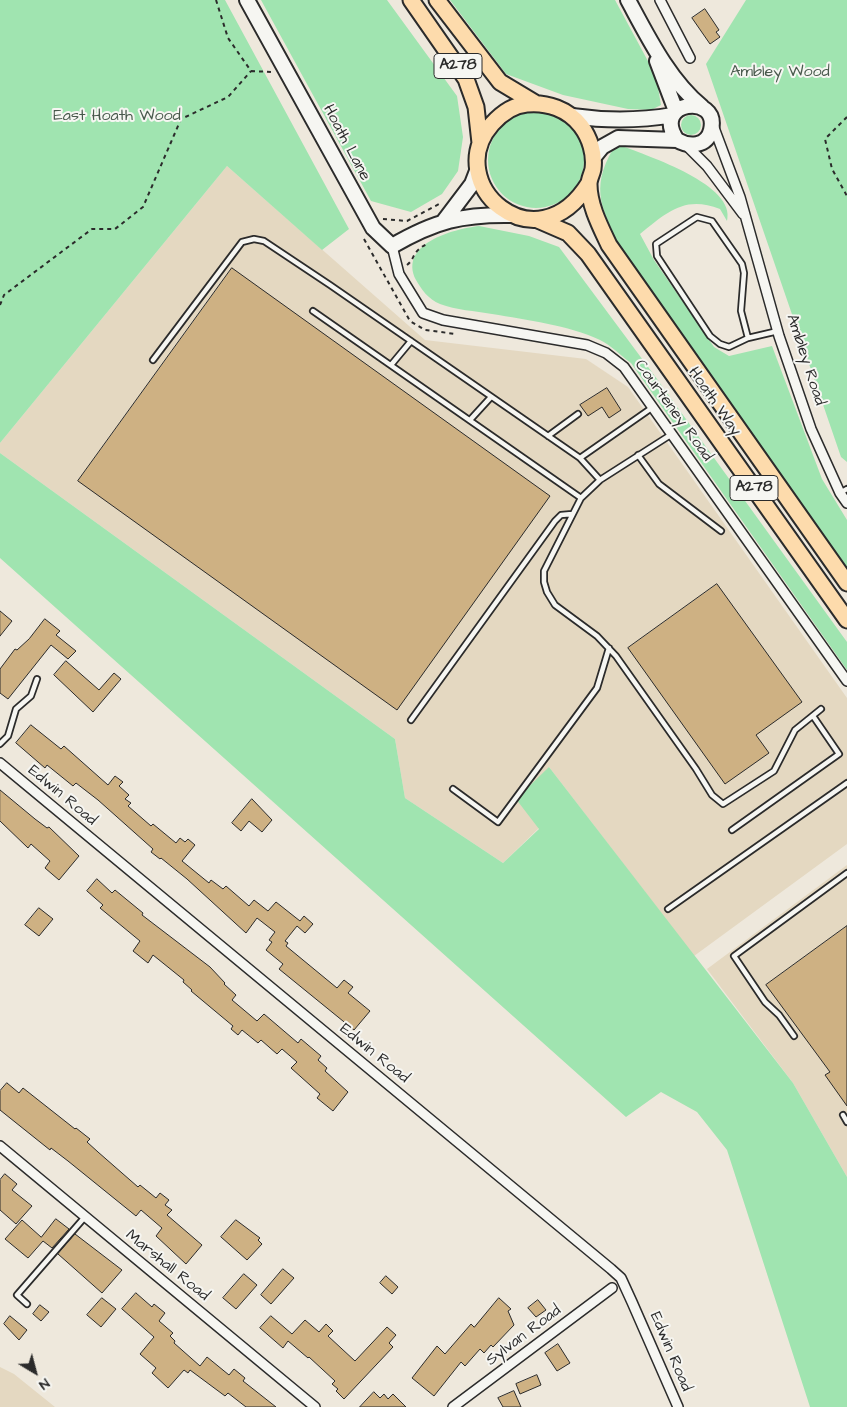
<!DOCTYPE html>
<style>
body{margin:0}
#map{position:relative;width:847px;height:1407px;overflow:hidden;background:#eee8dc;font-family:"Architects Daughter",sans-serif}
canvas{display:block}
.north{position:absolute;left:10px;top:1347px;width:50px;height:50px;-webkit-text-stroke:4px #f6f6f2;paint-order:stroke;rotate:143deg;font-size:14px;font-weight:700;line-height:20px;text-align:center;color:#2b2b2b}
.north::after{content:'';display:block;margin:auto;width:18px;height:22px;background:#2b2b2b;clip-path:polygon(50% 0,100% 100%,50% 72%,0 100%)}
</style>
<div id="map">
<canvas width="847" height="1407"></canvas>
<div class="north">N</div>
</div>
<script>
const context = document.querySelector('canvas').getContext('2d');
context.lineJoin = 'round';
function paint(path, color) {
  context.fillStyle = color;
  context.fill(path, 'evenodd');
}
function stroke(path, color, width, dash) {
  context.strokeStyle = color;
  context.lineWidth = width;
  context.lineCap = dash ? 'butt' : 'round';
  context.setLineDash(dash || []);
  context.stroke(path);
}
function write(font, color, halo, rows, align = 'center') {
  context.font = font + ' "Architects Daughter",sans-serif';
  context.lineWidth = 4;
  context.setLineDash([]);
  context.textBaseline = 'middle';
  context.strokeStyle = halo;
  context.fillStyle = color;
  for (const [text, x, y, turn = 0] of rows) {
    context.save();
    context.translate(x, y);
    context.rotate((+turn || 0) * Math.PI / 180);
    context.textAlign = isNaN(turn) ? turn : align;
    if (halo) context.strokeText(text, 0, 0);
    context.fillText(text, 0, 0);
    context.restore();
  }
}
const built = new Path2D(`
 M227 166 425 340 586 359 628 387 847 698V844L694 956 549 767 539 828 503 863 405 798 395 739 0 453V443Z
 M847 865V1177L793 1083 707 969Z
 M0 1367 14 1374 55 1407H0Z`);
const green = new Path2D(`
 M0 0H225L349 229 322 250 227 166 0 443Z
 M261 0H387L457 96 463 137 458 171 442 194 411 212 371 201Z
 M450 0H615L656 76 661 105 651 110 628 109 563 95 506 74Z
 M746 0H847V462L841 457 706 64Z
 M488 160a48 48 0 1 1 96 0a48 48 0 1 1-96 0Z
 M681 125a10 10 0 1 1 20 0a10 10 0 1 1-20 0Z
 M622 146C648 156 737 185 727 221L720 209C685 195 667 212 640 234L654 260 714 347 729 356 772 346 822 479 847 520V570L621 250C603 211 589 190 613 149Z
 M479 226 529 236 559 247 657 379 847 642V670L631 363C621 356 611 345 600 340 568 325 527 320 492 314 475 311 456 310 440 304 428 299 422 290 416 280 398 244 453 229 479 226Z
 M0 453 395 739 405 798 503 863 539 829 516 799 549 767 793 1083 847 1177V1407H810L727 1150 697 1112 661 1092 626 1117 0 558Z`);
const building = new Path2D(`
 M705 9 719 30 716 32 720 37 710 44 692 18Z
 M232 268 550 496 397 710 78 481Z
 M607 388 621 410 609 418 602 407 588 416 580 405Z
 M717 584 802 702 756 735 769 753 725 784 628 648Z
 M0 611 12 621 0 636Z
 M45 619 60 631 56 635 76 651 68 659 51 645 8 699 0 693V669L15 649 17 650 29 639Z
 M66 661 99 690 114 673 121 679 93 712 54 675Z
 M31 725 61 749 64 746 108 785 115 776 123 782 119 786 129 795 125 799 131 803 128 806 151 826 153 824 176 843 180 838 185 842 188 839 195 845 182 861 209 883 211 880 223 889 226 886 249 906 254 900 268 911 276 902 300 921 304 916 313 924 305 933 297 926 285 941 288 943 286 946 337 988 344 980 353 987 348 993 370 1011 354 1030 279 969 283 964 266 950 272 942 269 940 275 932 257 918 246 933 187 879 161 858 160 859 151 852 153 849 98 800 76 783 73 786 47 765 45 768 16 743Z
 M0 790 35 819 47 828 49 827 79 856 59 880 45 868 50 861 31 844 28 848 0 821Z
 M252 799 272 820 262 832 249 821 241 831 232 823Z
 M97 879 112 893 115 890 143 913 142 915 210 967 225 983 224 984 236 995 232 1000 257 1021 264 1014 298 1043 301 1039 321 1056 318 1060 327 1068 325 1071 348 1092 333 1111 317 1098 320 1094 291 1068 297 1062 282 1049 277 1054 261 1040 258 1043 242 1030 238 1035 231 1029 233 1026 191 991 192 990 183 982 184 980 153 955 148 963 133 951 140 941 100 908 103 905 87 891Z
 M39 908 53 919 39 936 25 925Z
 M847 926V1106L825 1075 830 1072 766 985Z
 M7 1083 19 1093 23 1088 75 1129 76 1128 90 1139 87 1142 98 1152 138 1187 140 1185 156 1198 160 1193 169 1200 165 1205 172 1210 167 1215 202 1245 186 1264 156 1236 162 1228 141 1210 136 1216 68 1161 51 1148 50 1150 0 1110V1091Z
 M5 1174 17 1184 12 1190 32 1206 16 1224 0 1210V1180Z
 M56 1219 69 1229 52 1248 43 1241 28 1258 5 1239 22 1220 41 1237Z
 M236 1220 260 1238 258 1240 262 1244 247 1260 221 1237Z
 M75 1234 122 1270 102 1293 58 1254Z
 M283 1269 294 1278 271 1304 261 1295Z
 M244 1274 257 1285 236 1309 223 1298Z
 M386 1276 398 1287 392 1294 380 1283Z
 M136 1293 152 1307 154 1304 165 1313 159 1321 173 1333 170 1336 175 1341 174 1343 200 1366 207 1357 229 1375 234 1369 245 1378 243 1381 276 1407H246L228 1393 225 1396 190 1370 188 1373 184 1370 168 1388 152 1373 156 1368 140 1354 154 1337 122 1309Z
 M102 1298 116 1309 101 1327 87 1315Z
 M499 1298 511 1309 508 1311 514 1325 493 1347 491 1345 484 1353 480 1349 465 1366 461 1362 434 1396 412 1378 437 1346 445 1354 471 1324 474 1327Z
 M538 1300 546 1310 536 1317 528 1308Z
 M40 1305 49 1312 41 1321 33 1314Z
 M10 1316 27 1330 19 1340 4 1324Z
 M271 1316 292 1334 305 1320 319 1332 326 1324 333 1331 328 1336 355 1361 387 1327 396 1335 389 1343 393 1347 344 1399 336 1391 338 1389 332 1384 335 1381 309 1357 308 1358 288 1341 283 1348 260 1328Z
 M558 1344 570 1363 557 1371 545 1353Z
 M537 1375 541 1385 520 1394 516 1384Z
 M514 1391 521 1407H503L498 1398Z
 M374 1392 380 1398 384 1394 388 1399 393 1394 406 1407H360Z`);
const path = new Path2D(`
 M216 0 228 38 251 71
 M251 71 271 72
 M847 117 825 139 832 169 847 196
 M383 219 407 221 441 203
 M364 239 410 321 425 330 456 334
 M407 265C416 258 411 251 429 243
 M0 305 4 295 92 229H115L143 207 181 119 228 97 251 71`);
const lane = new Path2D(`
 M313 311 581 498
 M748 338 741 311 744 273 742 264 712 221 697 217 656 244 657 256 710 336 720 344 729 347 748 338 778 331
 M153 360 242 242 254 239 264 241 330 285 580 458 600 480
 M391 365 411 341
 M470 420 491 397
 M672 434 600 480 581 498 544 571V582L547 592 555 605 597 636 616 656 696 769 712 795 723 804 774 771 795 730 821 709
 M548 436 578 414
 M638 455 659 484 721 531
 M580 458 653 407
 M840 493 847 489
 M411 720 555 521 561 515 572 514
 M0 744 8 736 16 709 31 696 37 679
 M453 789 498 822 597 688 609 648
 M732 830 839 754 813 716
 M668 909 847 783
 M794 1036 779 1015 765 1002 734 956 847 873
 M843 1115 847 1122
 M27 1304 17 1295 84 1218`);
const street = new Path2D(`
 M660 0 690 58
 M713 125 740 197 779 336 811 429 840 493 847 503
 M685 144 707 166 743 214
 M392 246 399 274 423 313 443 320 587 345 606 353 624 367 847 681
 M0 763 611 1269 621 1278 632 1302 678 1407
 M0 1146 315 1407
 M453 1407 612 1288`);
const secondary = new Path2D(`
 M247 0 373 228 392 246C435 221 462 214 512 215
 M628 0C648 37 669 80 702 107
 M657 61 676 111
 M572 116C607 121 638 121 673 115
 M593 158 602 147 618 138 677 140C689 147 707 147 711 130 720 92 650 101 677 140
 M444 221 472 184 477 171`);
const primary = new Path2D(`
 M411 0 466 79 476 107 480 143
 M437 0 500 82 535 103
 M589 183C536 269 440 183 492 124 501 114 513 105 527 104 547 102 568 109 581 126 590 138 595 154 593 169 592 174 589 179 589 184 589 205 600 226 609 245L847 583
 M538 220 568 233 588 254 847 620`);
const shields = [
 [458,66,48],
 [754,488,48]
];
const shieldNames = [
 ["A278",458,66],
 ["A278",754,488]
];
const parkNames = [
 ["Ambley Wood",780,73],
 ["East Hoath Wood",117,117]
];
const streetNames = [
 ["Hoath Lane",346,143,62],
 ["Ambley Road",805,360,72],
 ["Hoath Way",714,402,55],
 ["Courteney Road",673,411,54],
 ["Edwin Road",62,796,40],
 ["Edwin Road",374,1054,39],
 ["Marshall Road",167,1266,39],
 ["Sylvan Road",524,1336,-37],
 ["Edwin Road",670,1352,67]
];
paint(built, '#e4d8c1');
paint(green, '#a0e4b0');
paint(building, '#ceb183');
stroke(building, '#2b2b2b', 1);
stroke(lane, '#2b2b2b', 8);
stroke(street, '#2b2b2b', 12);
stroke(secondary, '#2b2b2b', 18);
stroke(primary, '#2b2b2b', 19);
stroke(path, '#2b2b2b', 2, [4, 4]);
stroke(lane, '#f6f6f2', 4.5);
stroke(street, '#f6f6f2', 9);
stroke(secondary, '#f6f6f2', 14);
stroke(primary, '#fddbac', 15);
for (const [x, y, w] of shields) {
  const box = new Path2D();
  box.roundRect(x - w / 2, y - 12.5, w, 25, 4);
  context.fillStyle = '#f6f6f2';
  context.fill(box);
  stroke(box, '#2b2b2b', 1);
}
write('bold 15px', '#2b2b2b', null, shieldNames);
write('16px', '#48594c', '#f6f6f2', parkNames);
write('16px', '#2b2b2b', '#f6f6f2', streetNames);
</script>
